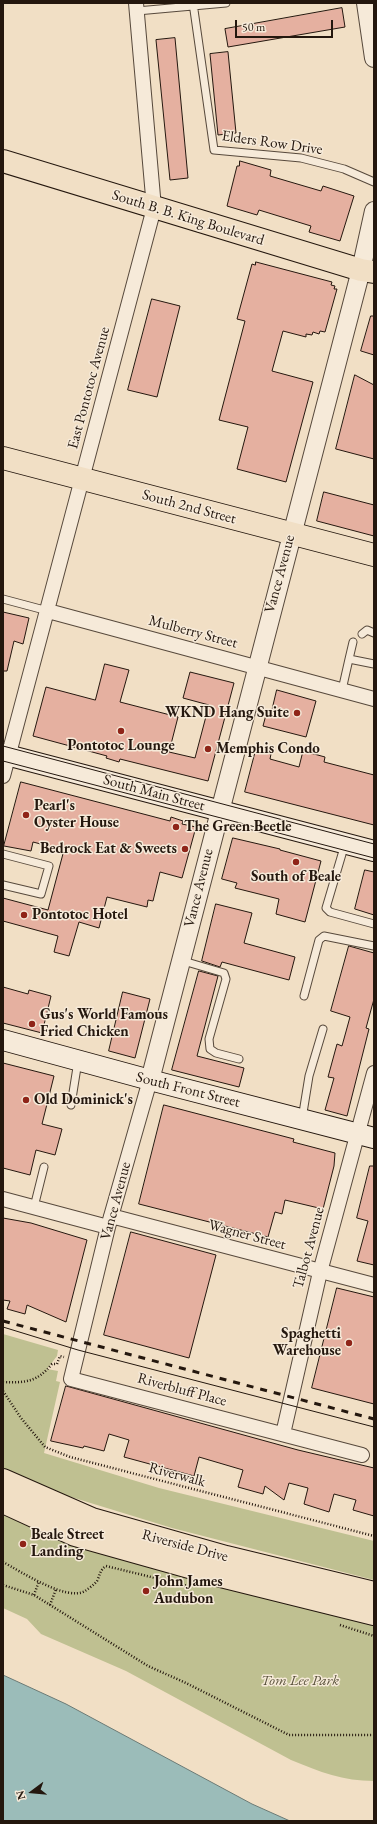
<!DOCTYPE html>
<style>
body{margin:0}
#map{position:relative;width:377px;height:1824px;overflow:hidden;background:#f1dfc5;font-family:"EB Garamond",serif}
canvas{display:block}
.frame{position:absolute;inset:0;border:4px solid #24170e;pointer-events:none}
.north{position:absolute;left:12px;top:1772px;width:40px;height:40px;-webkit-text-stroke:3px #f6ead9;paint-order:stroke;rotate:254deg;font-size:11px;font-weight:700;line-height:16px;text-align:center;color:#24170e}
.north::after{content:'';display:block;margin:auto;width:14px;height:18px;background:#24170e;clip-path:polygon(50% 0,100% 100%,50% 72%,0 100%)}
.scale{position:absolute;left:235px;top:20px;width:98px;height:18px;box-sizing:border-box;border:2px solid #24170e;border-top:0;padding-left:5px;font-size:12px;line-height:14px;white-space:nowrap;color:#24170e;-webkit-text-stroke:3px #f6ead9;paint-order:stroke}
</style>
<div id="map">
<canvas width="377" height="1824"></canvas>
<div class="frame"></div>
<div class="north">N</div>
<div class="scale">50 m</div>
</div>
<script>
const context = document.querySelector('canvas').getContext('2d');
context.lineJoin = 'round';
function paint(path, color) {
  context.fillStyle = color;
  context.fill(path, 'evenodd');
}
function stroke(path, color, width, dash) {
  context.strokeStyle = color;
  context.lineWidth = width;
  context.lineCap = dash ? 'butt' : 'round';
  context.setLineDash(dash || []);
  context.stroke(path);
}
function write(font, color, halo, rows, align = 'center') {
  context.font = font + ' "EB Garamond",serif';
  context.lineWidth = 3;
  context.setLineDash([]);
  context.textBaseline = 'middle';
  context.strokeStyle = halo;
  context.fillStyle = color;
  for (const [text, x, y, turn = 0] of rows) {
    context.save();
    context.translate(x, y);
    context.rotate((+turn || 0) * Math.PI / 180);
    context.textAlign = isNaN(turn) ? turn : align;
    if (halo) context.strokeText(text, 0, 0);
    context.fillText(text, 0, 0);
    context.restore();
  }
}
const green = new Path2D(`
 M3 1334 58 1350 57 1356 47 1369 58 1371 56 1381 60 1382 44 1453 159 1488 374 1541V1580L172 1528 45 1489 3 1470Z
 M3 1512 261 1595 374 1625V1781C343 1781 320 1772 291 1760L126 1671 41 1634 27 1619 3 1608Z`);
const water = new Path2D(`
 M3 1675 66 1704 252 1804 290 1821H3Z`);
const building = new Path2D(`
 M342 8 345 27 228 47 225 29Z
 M175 38 188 178 170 180 156 40Z
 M228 52 236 133 218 135 210 54Z
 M240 161 271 170 270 176 321 191 323 186 354 196 340 241 309 232 311 226 259 210 257 215 227 206 237 166H239Z
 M256 262 332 282 331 285 335 286 334 289H337L325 332 320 331 319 334 313 332 312 335 306 334V337L283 331 272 371 313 382 286 482 237 469 248 427 219 420 245 321 237 319 252 264 255 265Z
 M152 299 180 306 157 397 128 390Z
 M371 316H374V355L361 351Z
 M355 375 374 385V459L336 449Z
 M324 492 374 505V536L317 521Z
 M3 612 29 618 23 644 14 641 7 671H3Z
 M105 664 129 670 120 702 178 717 169 752 195 758 209 705 183 698 190 672 234 683 208 781 120 759 119 762 106 758 107 756 33 736 46 687 95 700Z
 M277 690 316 701 306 737 263 726 267 711 271 712Z
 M256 750 271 754 270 759 299 767 303 751 325 757 324 762 374 775V825L245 792Z
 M21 782 170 821 171 817 183 821 182 824 196 827 182 878 160 872 153 901 148 900 147 907 107 897 99 928 79 922 69 956 54 952 58 936 3 921V898L48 910 64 850 33 842 31 851 4 846Z
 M233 838 280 849V850L321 861 305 922 276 914 279 899 235 888 237 883 222 879Z
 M365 870 374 872V915L355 909Z
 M216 904 252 913 244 943 295 957 289 980 222 962 220 967 202 961Z
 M349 946 374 953V999L366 1028 369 1029 347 1116 325 1110 334 1078 328 1077 337 1044 342 1046 350 1017 331 1011Z
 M199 971 218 976 197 1056 244 1068 239 1087 172 1070Z
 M3 987 28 994 29 990 51 996 42 1033 3 1023Z
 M123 992 150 999 135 1058 109 1051Z
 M3 1063 54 1076 42 1124 62 1129 55 1155 36 1150 30 1175 3 1168Z
 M164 1105 294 1139 293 1142 335 1153 334 1166 323 1209 285 1200 282 1214 275 1212 268 1237 139 1204Z
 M370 1166H374V1265L357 1261 368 1221 357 1218Z
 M3 1218 31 1223 87 1240 66 1322 27 1305 25 1314 7 1309 10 1301 3 1300Z
 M131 1232 216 1255 189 1358 104 1335Z
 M337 1288 374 1297V1404L312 1388Z
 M66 1386 298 1450 374 1468V1516L353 1510 356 1500 334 1494 329 1512 304 1504 308 1488 289 1483 284 1500 265 1486 263 1494 238 1487 243 1470 199 1457 194 1476 124 1457 129 1440 109 1434 104 1451 84 1446 83 1448 51 1441Z`);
const path = new Path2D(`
 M3 1382C26 1383 37 1382 52 1364H57L60 1356 64 1357
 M3 1391 21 1418 45 1447 70 1457 374 1536
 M3 1562C20 1571 67 1602 85 1591 89 1588 94 1585 97 1581 100 1575 100 1570 106 1566L188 1586
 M3 1585 34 1595 148 1666 186 1683 289 1735H374
 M34 1595 39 1581
 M50 1605 56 1589
 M340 1625 374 1636`);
const service = new Path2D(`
 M193 3 214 150 301 158 344 169 374 182
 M137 11 226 3
 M3 599 48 611
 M362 634 367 630 374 633
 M349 659 353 642
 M342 690 349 659 374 664
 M345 844 326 908 330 912 374 924
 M3 854 49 866 41 894 3 885
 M180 960 224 973 226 979 209 1039 210 1049 216 1053 239 1059
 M304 996 319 940 324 936 374 946
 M71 1105 78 1061
 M302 1119 309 1076 323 1029
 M34 1207 44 1167`);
const minor = new Path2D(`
 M48 611 374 699
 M3 776 154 208 136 3
 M150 1080 108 1227 71 1379 362 1455
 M3 1199 108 1227
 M111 1216 374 1285
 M283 1434 320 1272 374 1073`);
const tertiary = new Path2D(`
 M366 3 374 58
 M150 1080 361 270 374 211`);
const secondary = new Path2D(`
 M3 754 374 851
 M3 1040 150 1080 374 1138`);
const primary = new Path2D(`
 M3 161 361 270 374 272
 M3 458 374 555
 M3 1480 92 1519 226 1557 374 1593
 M3 1502 75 1535 221 1576 374 1614`);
const tram = new Path2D(`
 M3 746 374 844
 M3 761 374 858
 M3 1327 78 1350 374 1427`);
const rail = new Path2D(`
 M3 1321 374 1419`);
const markers = [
 [297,713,4,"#8f2418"],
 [121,731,4,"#8f2418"],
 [208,749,4,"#8f2418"],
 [26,815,4,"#8f2418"],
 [176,827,4,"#8f2418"],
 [185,849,4,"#8f2418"],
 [296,862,4,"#8f2418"],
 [24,915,4,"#8f2418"],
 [32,1024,4,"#8f2418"],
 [26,1100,4,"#8f2418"],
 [349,1343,4,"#8f2418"],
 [23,1544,4,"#8f2418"],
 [146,1591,4,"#8f2418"]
];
const streetNames = [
 ["Elders Row Drive",272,143,8],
 ["South B. B. King Boulevard",188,218,17],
 ["East Pontotoc Avenue",89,388,-75],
 ["South 2nd Street",189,507,15],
 ["Vance Avenue",280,574,-75],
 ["Mulberry Street",193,632,15],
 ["South Main Street",154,793,15],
 ["Vance Avenue",199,888,-76],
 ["South Front Street",188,1090,14],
 ["Vance Avenue",116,1201,-75],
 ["Wagner Street",247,1235,15],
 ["Talbot Avenue",309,1248,-75],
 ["Riverbluff Place",182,1390,15],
 ["Riverwalk",177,1475,15],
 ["Riverside Drive",185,1546,15]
];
const poiNames = [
 ["WKND Hang Suite",289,713,"right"],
 ["Pontotoc Lounge",121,746,"center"],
 ["Memphis Condo",216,749],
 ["Pearl's",34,806],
 ["Oyster House",34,823],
 ["The Green Beetle",184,827],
 ["Bedrock Eat & Sweets",177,849,"right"],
 ["South of Beale",296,877,"center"],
 ["Pontotoc Hotel",32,915],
 ["Gus's World Famous",40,1015],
 ["Fried Chicken",40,1032],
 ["Old Dominick's",34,1100],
 ["Spaghetti",341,1334,"right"],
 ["Warehouse",341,1351,"right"],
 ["Beale Street",31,1535],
 ["Landing",31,1552],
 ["John James",154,1582],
 ["Audubon",154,1599]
];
const parkNames = [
 ["Tom Lee Park",300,1681]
];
paint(green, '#bfc091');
paint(water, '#9bbcb9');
stroke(water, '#6b7a75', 1);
paint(building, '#e5b0a0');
stroke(building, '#24170e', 1);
stroke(service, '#57493c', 9);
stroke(minor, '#57493c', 16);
stroke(tertiary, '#57493c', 20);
stroke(secondary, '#24170e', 22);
stroke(primary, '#24170e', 24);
stroke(path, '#24170e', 2.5, [1, 2]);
stroke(service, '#f6ead9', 7);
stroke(minor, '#f6ead9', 14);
stroke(tertiary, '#f6ead9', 18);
stroke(secondary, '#f6ead9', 20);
stroke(primary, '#f1dfc5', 22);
stroke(tram, '#24170e', 1);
stroke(rail, '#24170e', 3, [7, 7]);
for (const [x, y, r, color] of markers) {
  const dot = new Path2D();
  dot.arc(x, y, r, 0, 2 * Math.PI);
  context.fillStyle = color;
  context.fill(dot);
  stroke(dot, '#f6ead9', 1.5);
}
write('15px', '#24170e', '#f6ead9', streetNames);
write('bold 15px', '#24170e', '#f6ead9', poiNames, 'left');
write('italic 15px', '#5a523c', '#f6ead9', parkNames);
</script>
